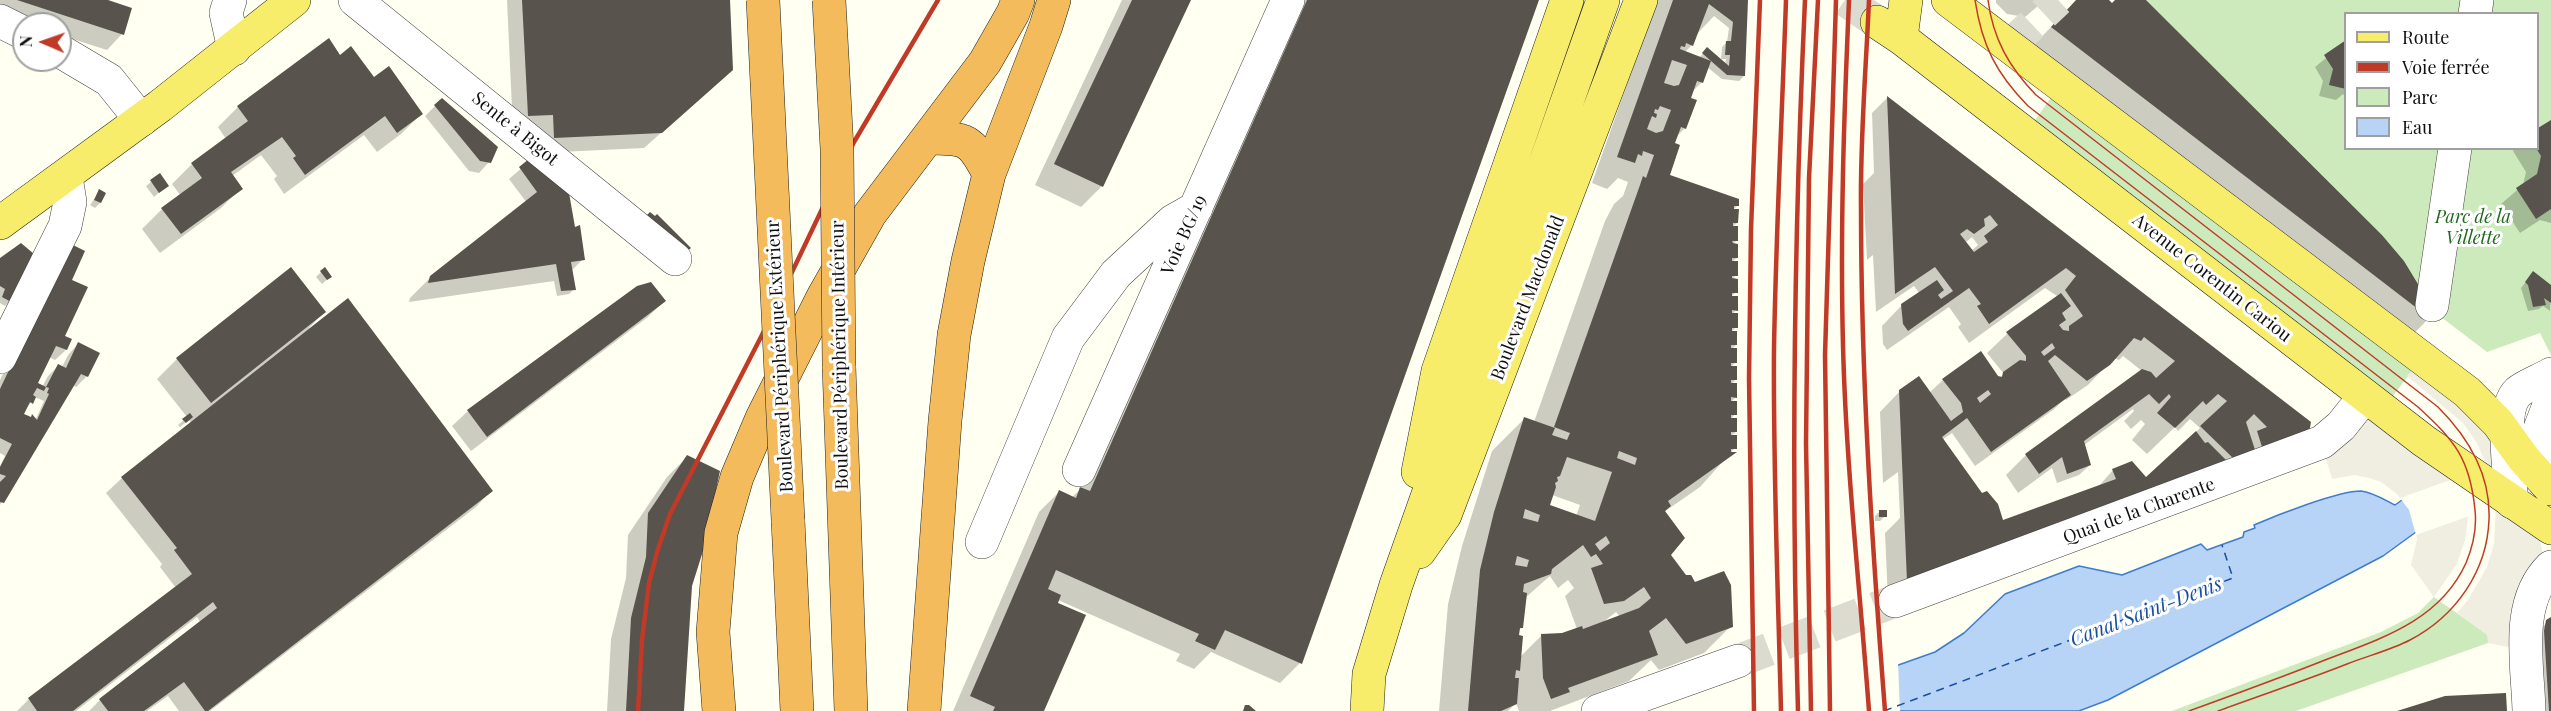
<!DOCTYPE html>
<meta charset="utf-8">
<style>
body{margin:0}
#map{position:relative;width:2551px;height:711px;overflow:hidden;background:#fffff2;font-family:"Playfair Display",serif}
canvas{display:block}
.legend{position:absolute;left:2344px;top:12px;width:195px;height:138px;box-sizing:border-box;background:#fff;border:2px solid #9f9f9f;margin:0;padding:8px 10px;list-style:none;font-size:18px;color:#101010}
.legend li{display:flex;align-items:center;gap:12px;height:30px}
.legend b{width:30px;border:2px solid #9f9f9f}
.north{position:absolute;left:12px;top:12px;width:60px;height:60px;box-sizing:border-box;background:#fff;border:2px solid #9f9f9f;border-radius:50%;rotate:272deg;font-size:16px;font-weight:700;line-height:24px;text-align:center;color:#101010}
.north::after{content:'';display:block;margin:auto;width:21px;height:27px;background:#c03a27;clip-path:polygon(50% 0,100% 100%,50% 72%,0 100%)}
</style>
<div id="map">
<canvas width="2551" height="711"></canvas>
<ul class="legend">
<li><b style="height:8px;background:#f7ed6a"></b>Route</li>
<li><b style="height:8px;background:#c03a27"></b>Voie ferrée</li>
<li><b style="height:16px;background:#cceabb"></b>Parc</li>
<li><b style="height:16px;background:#b7d4f6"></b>Eau</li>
</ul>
<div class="north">N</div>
</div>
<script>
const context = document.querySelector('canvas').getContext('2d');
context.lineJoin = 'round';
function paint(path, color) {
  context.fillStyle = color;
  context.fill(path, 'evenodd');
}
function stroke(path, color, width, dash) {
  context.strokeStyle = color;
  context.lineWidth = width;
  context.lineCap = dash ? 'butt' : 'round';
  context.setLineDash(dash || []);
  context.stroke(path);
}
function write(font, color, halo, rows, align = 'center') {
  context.font = font + ' "Playfair Display",serif';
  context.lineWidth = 6;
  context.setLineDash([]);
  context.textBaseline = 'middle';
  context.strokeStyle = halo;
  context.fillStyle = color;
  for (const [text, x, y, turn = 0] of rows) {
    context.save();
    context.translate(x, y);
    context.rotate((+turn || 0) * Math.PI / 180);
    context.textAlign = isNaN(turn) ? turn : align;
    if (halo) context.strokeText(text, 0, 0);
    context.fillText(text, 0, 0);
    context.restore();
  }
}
const green = new Path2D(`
 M2146 0H2551V355L2540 333 2487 352 2428 307 2418 284 2404 261 2382 235ZM2346 14H2538V148H2346Z
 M2055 92 2415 367 2389 401 2033 123Z
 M2434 597 2488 635V643L2296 711H2172L2381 632 2418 613Z`);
const plaza = new Path2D(`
 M2415 367 2462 408 2493 444 2495 447 2491 476 2477 443 2463 423 2407 376Z
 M2367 414 2464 483 2468 517 2465 540 2457 564 2434 597 2411 565 2417 539 2414 523 2409 510 2397 494 2381 482 2369 478 2355 475 2332 479 2325 456Z
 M2496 506 2533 532 2540 541 2542 550 2543 556 2514 601 2510 622 2512 646 2508 647 2488 643 2487 635 2457 613 2468 600 2487 567 2494 544Z`);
const water = new Path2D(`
 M2551 484 2416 532 2383 556 2108 700 2079 711H1769L1935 652 1964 633 2005 594 2079 566 2122 575 2201 544 2207 550 2243 537 2244 532 2255 528 2254 525C2277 515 2338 491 2361 491 2372 492 2385 500 2395 505L2402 500Z`);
const pier = new Path2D(`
 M2551 444V487L2416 535 2409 510 2400 498Z
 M1898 662 1900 711H1766L1768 708Z`);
const shadow = new Path2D(`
 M0 0H110L108 2 122 34 107 50 60 35V24H27L0 15Z
 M507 0H728L732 70 644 148 539 153 513 131Z
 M1122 0 1189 1 1101 187 1081 207 1035 185Z
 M1297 0H1537L1300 663 1280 683 1211 652 1194 669 1176 661 1180 654 1058 600 1042 711H953L1039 512 1059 492 1072 497 1081 489Z
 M1657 0H1747L1744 76 1739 81 1722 79 1707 67 1701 83 1692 92 1685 128 1676 137 1668 175 1738 205 1733 210 1737 223 1732 227 1737 240 1732 245 1737 258 1732 262 1736 275 1732 280 1736 292 1731 297 1736 310 1732 315 1736 327 1731 332 1736 345 1731 350 1736 362 1731 367 1736 379 1731 385 1736 397 1731 402 1735 414 1731 419 1736 432 1731 436 1735 448 1700 487 1664 512 1670 555 1685 577 1731 626 1704 653 1659 670 1651 660 1629 681 1550 711H1519L1516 703 1508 711H1439L1448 604 1462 546 1492 451 1524 419 1534 422 1605 221 1614 204 1623 196 1628 182 1618 178 1607 189 1592 183ZM1714 16 1729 28 1727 42 1722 47 1721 59H1726L1725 65 1707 49 1699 58 1685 52 1692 45 1695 36ZM1552 495 1580 505 1576 516 1548 506ZM1550 576 1558 588 1568 580 1574 588 1565 596 1577 629 1562 635H1542L1520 657 1518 631 1522 627 1525 598ZM1616 612 1620 617 1602 623Z
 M1996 0H2045L2025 17 2007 14 1996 3Z
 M2077 0H2106L2111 4 2116 0H2143L2429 318 2403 345 2025 54Z
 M328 41 340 57 421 114 401 134 377 152 364 135 284 194 274 179 277 176 261 155 232 176 241 188 221 208 160 253 142 229 162 209 181 196 172 184 192 164 226 139 218 127 238 107Z
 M2346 42V98L2343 94 2336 100 2319 96 2323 81 2315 67Z
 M1887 98 2309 423 2308 432 1888 601 1885 533 1900 518 1898 472 1883 483 1880 412 1900 391 1929 393 1943 380 1981 353 1999 378 2004 374 1987 353 2007 334 2057 296 2045 288 1969 343 1958 327 1961 324 1949 307 1887 350 1883 344 1882 326 1902 305 1920 294 1914 286 1876 312 1873 255 1867 260 1863 184 1874 173 1872 113ZM1972 237 1978 245 1971 251 1965 243ZM2123 356 2142 371 2026 455 2006 475 2018 493 2052 468 2057 483 2079 475 2090 465 2084 445 2133 409 2134 411 2124 421 2131 429 2141 420 2145 424 2132 440 2147 454 2175 427 2178 431 2190 419 2200 428 2146 480 2113 470 2098 487 2002 522 1942 440 1952 433 1975 466 2053 410 2065 399 2066 400 2088 385 2114 358 2119 360Z
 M435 106 489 162 479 173 469 171 425 116Z
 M2551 121V223L2540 220 2520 233 2501 204 2523 185 2526 172 2513 151 2515 148H2538V130Z
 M539 153 573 229 583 259 571 271 574 289 569 294 557 296 554 281 409 302 410 298 431 277 527 203 509 179Z
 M160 175 162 190 154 197 146 186Z
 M100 191 104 193 100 203 95 208 90 205Z
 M0 260 10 301 5 306 0 303Z
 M290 269 324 312 309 328 310 329 491 491 476 507 210 711H179L168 696 147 711H89L100 700 201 623 197 617 76 711H17L29 699 176 588 160 567 162 564 106 493 122 478 191 423 189 420 180 427 178 425 187 417 157 379 177 359Z
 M321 272 330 277 322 284 316 277Z
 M2533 273 2551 287 2550 311 2543 306 2539 309 2528 311 2521 288Z
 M70 281 63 337 66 350 55 360 49 357 36 384 42 387 48 376 58 366 62 367 68 355 78 344 87 376 76 387 72 385 0 505V466L5 456 0 453V380L20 337ZM35 397 44 401 35 421 22 414Z
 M664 301 648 317 471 451 452 426 468 411Z
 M687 457 691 586 682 711H607L611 639 626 578 628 535 667 477Z
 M1880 511 1885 516 1880 521H1875V516Z
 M2551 619V711H2521L2520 648Z`);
const ferry = new Path2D(`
 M1884 711 2233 578 2222 545`);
const building = new Path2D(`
 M17 0H108L132 8 124 35Z
 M522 0H730L733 70 662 133 554 138 553 115 528 116Z
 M1132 0H1191L1103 187 1054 164Z
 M1307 0H1539L1302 664 1225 630 1215 650 1195 641 1199 634 1056 570 1048 589 1061 595 1058 603 1086 615 1044 711H993L995 707 970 696 1059 490 1076 498 1080 487 1090 491Z
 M1673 0H1748L1745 76 1727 75 1711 61 1703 83 1697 81 1691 98 1697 100 1686 129 1681 127 1675 143 1680 145 1670 175 1739 199V206H1734V209H1739L1738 223H1733V226H1738V241H1732L1733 243 1738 244V258H1732V261H1738V276H1732V278L1738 279V293H1732V296H1738V311L1732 310V313H1738V328H1732V331H1737V345H1731V348H1737V363H1731V366H1737V380H1731V383H1737V398L1731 397V401H1737V415H1731V418H1737V432H1731V435H1737V449H1731V452H1737L1668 501 1671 506 1665 511 1685 538 1671 555 1686 575H1691L1695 582 1724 571 1731 585 1733 627 1686 644 1666 618 1649 631 1658 655 1568 688 1570 692 1551 699 1543 678 1541 634 1562 633 1582 626 1583 629 1639 608 1651 598 1644 587 1624 601 1604 604 1591 568 1603 564 1596 554 1591 557 1583 545 1552 569 1551 574 1524 584 1523 592 1527 593 1523 628H1520L1519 635 1523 636 1520 671 1516 670 1515 678H1519L1517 704 1501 711H1468L1480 570 1494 512 1524 417 1555 428 1552 435 1567 440 1570 433 1554 427 1640 185 1643 176 1646 178 1654 155 1643 151 1642 156 1638 154 1635 163 1617 157ZM1709 4 1733 22 1731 41H1726L1725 55H1730L1729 66 1707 47 1702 53 1711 61 1680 49 1681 46 1685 47 1686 43 1693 46ZM1672 60 1687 65 1679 85 1674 86 1664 83ZM1660 106 1671 110 1663 131 1656 133 1647 129 1652 116 1656 118 1657 114 1654 113 1655 109 1658 110ZM1619 451 1637 458 1635 465 1617 458ZM1567 457 1612 472 1595 521 1550 505 1556 487 1555 483 1558 481 1557 477 1560 476ZM1525 509 1540 515 1538 522 1523 518ZM1606 536 1610 543 1600 551 1595 544ZM1517 556 1529 560 1527 567 1515 565Z
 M2076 0H2109L2112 3 2115 0H2146L2382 235 2404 261 2418 284 2431 319 2051 27Z
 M329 38 340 55 351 46 374 77 389 66 423 114 397 133 385 116 305 175 293 158 296 156 282 137 231 172 243 189 181 234 161 208 202 178 191 163 248 121 237 106Z
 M2346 40V89L2329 85 2333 69 2324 55Z
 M1887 96 2311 422 2309 433 2263 450 2257 431 2267 427 2254 414 2246 422 2256 453 2234 459 2200 426 2227 401 2218 394 2206 405 2203 401 2175 428 2157 413 2171 397 2169 394 2159 404 2149 394 2084 441 2091 465 2067 474 2062 457 2039 474 2025 454 2142 369 2151 372 2156 378 2175 361 2144 337 2141 341 2134 338 2110 365 2087 381 2055 355 2048 361 2071 395 1991 452 1967 418 1942 437 1982 493 1987 491 1998 504 2003 520 2116 479 2112 469 2132 461 2146 477 2196 431 2205 443 2208 442 2229 463 1907 582 1899 390 1919 376 1951 421 1963 412 1961 403 1942 379 1981 351 1998 376 2002 377 2003 372 2020 360 2026 361V356L2006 332 2061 293 2071 306 2062 313 2066 320 2059 325 2063 330 2069 331V326L2083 316 2065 290 2076 276 2066 268 1989 324 1977 306 1981 304 1969 288 1908 331 1903 324 1901 304 1937 280 1944 290 1938 295 1941 299 1953 291 1935 267 1895 294ZM1990 215 1998 225 1984 236 1988 242 1974 252 1960 234 1967 229 1974 234 1985 226 1984 219ZM2052 343 2055 348 2044 356 2041 352ZM1988 390 1991 394 1980 403 1977 398Z
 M442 98 498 147 491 163 480 161 434 105Z
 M2551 120V209L2536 219 2516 188 2537 174 2541 156 2536 148 2538 128Z
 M539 151 566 176 575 227 580 225 585 260 571 262 576 290 561 291 556 264 428 283 430 276 537 192 519 167Z
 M160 173 169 186 159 193 150 180Z
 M99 189 106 193 101 203 94 200Z
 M650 212 655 216 657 214 691 248 681 257 642 220Z
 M21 243 34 254 11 302 2 297 5 289 0 286V258Z
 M69 243 85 251 72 280 88 287 65 336 72 339 67 350 56 346 38 383 46 387 58 364 66 368 78 342 100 353 88 377 81 374 4 503 0 502V482L6 476 0 474V467L12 444 0 438V389ZM46 387 49 388 47 393 49 394 37 420 32 414 31 417 24 414 30 402 33 404 36 397 33 395 37 388 44 391Z
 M291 267 326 312 211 403 176 358Z
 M325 267 332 277 327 280 320 271Z
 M2533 271 2551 285V303L2544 298 2546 305 2533 307 2528 285 2525 282Z
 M651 282 666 301 487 437 467 410 637 286Z
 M348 298 493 491 208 711H205L184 682 144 711H108L99 699 217 608 213 602 73 711H37L28 698 192 574 174 550 177 548 121 477Z
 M190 413 193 417 186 423 182 419Z
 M687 455 720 471 703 551 692 586 684 711H626L631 618 646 557 648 513Z
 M1879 510H1887V517H1879Z
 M2551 617V711H2549L2544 631 2546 620Z
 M2506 693 2507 711H2397L2445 696Z
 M1245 705H1249L1256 711H1243Z`);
const minorTunnel = new Path2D(`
 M2008 47 2058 0
 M1738 661 1895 601`);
const majorTunnel = new Path2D(`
 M1845 0 1877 22`);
const minor = new Path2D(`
 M230 0 226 13 234 49
 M355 0 675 259
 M2475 14 2477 0
 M0 21 24 33
 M60 51 109 80 141 120
 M2432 305 2455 148
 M0 357 65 226 70 202 66 177
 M1079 470 1288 0
 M2535 471 2536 439 2551 400
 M2512 502C2510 477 2499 410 2518 392 2527 385 2541 380 2551 374
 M982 542 1068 338 1116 274 1173 221 1196 208
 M1895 601 2322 442 2341 426 2365 396
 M1598 711 1738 661
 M2529 711C2528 665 2514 603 2551 567`);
const major = new Path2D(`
 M1948 0 2467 392 2498 423 2524 459 2551 489
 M1877 22 1901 38 2424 441 2551 528
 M1901 38 1906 0
 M0 223 160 106 294 0
 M1418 472 1438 371 1567 0
 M1419 552 1445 515 1641 0
 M1367 711 1369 674 1396 585 1603 0`);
const highway = new Path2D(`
 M928 138C967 138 971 139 989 174
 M839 366 851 711
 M788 520 797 711
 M719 711 713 632 721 533 737 477 762 418 823 297 870 214 985 62 1013 13 1018 0
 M924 711 945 421 954 335 968 261 989 174 1046 26 1054 0`);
const tram = new Path2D(`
 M1975 0C1982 46 1996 73 2028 106L2418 407C2454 440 2470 458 2475 510 2477 528 2473 546 2466 563 2439 623 2376 640 2320 662 2277 679 2233 695 2189 711
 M1988 0C1993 39 2009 67 2036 95L2438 407C2469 438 2491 475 2489 520 2487 571 2456 616 2410 640 2391 650 2367 656 2347 664 2304 681 2261 695 2218 711`);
const rail = new Path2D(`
 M1849 0C1844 115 1840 230 1843 345 1846 467 1860 589 1869 711
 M1869 0C1866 69 1860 139 1861 208 1861 376 1872 544 1885 711
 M638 711 642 640 649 583 658 549 670 514 762 335 854 142 938 0
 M1754 711 1749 378 1751 229 1760 0
 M1781 711C1778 590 1773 469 1774 349 1776 232 1782 116 1786 0
 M1798 711C1791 474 1794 237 1805 0
 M1811 711 1806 443 1809 178 1818 0
 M1830 711 1825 355 1836 0`);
const highwayBridge = new Path2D(`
 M763 0 788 520
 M829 0 837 149 839 366`);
const streetNames = [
 ["Sente à Bigot",515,129,39],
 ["Voie BG/19",1184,235,-66],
 ["Avenue Corentin Cariou",2212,278,38],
 ["Boulevard Macdonald",1528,298,-69],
 ["Boulevard Périphérique Intérieur",840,355,-91],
 ["Boulevard Périphérique Extérieur",780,356,-93],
 ["Quai de la Charente",2139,511,-20]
];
const parkNames = [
 ["Parc de la",2473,217],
 ["Villette",2473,238]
];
const waterNames = [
 ["Canal Saint-Denis",2146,612,-21]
];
paint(green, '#cceabb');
paint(plaza, '#f0eee0');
paint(water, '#b7d4f6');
stroke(water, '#3e7ccd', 1.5);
paint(pier, '#fffff2');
paint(shadow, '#0003');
stroke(ferry, '#184ea2', 1.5, [8, 6]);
paint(building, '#58534c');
stroke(minorTunnel, '#dbdbd0', 33, [33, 16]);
stroke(majorTunnel, '#dbdbd0', 33, [33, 16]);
stroke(minor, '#434343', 34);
stroke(major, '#212121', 34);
stroke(highway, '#212121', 34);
stroke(minor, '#fff', 33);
stroke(major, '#f7ed6a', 33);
stroke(highway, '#f3bb5c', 33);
stroke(tram, '#c03a27', 1.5);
stroke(rail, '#c03a27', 4.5);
stroke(highwayBridge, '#212121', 34, []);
stroke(highwayBridge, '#f3bb5c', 33);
write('18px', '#101010', '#fff', streetNames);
write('italic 18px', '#22681f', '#fff', parkNames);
write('italic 20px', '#184ea2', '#fff', waterNames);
</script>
